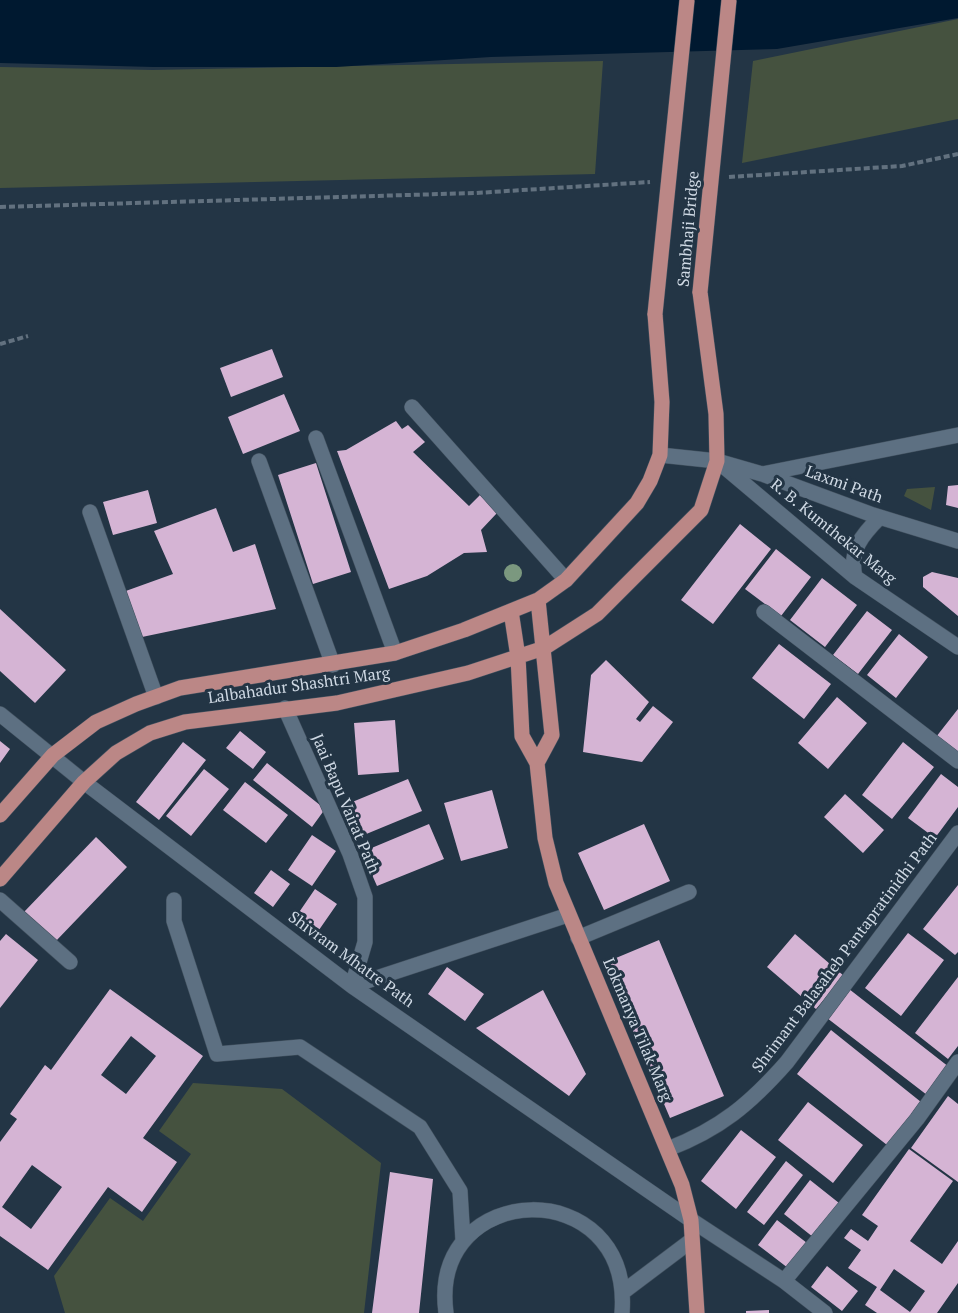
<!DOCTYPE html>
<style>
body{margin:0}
canvas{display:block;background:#233545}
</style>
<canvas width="958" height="1313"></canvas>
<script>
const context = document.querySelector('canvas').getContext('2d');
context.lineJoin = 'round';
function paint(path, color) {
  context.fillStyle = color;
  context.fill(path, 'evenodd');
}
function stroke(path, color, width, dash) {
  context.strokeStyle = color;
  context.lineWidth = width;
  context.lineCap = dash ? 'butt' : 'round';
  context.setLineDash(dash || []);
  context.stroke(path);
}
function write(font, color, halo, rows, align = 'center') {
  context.font = font + ' "PT Serif",serif';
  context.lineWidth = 6;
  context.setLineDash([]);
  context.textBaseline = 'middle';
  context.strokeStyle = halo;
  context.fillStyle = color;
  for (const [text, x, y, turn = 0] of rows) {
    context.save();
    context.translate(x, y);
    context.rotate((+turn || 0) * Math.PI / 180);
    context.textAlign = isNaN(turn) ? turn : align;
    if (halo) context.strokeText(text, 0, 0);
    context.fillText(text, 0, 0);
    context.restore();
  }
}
const green = new Path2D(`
 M958 19V119L742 163 753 61Z
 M603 61 595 174 0 188V67L153 70Z
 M935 487 931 510 904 496 907 489Z
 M193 1083 282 1089 381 1163 364 1313H65L54 1276 110 1198 143 1221 191 1154 159 1131Z`);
const water = new Path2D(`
 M0 0H958V18L777 49 491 57 336 67H153L0 63Z`);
const building = new Path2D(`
 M272 349 283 377 231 397 220 368Z
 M284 394 300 431 243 454 228 417Z
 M396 421 402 429 408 425 425 442 413 452 469 506 480 495 497 513 481 530 487 552 464 553 427 576 389 589 337 451 346 450Z
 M316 463 351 572 313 584 278 475Z
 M958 485V508L946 505 948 486Z
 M148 490 157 523 113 535 103 502Z
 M216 508 233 552 255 544 276 609 142 637 123 592 173 574 154 531Z
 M740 524 771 549 713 624 681 600Z
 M776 549 811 577 781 616 745 589Z
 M932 572 958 578V616L923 587V577Z
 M822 578 857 605 825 647 790 620Z
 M0 609 66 670 35 703 0 671Z
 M867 611 892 630 858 674 833 655Z
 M899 634 928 657 896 698 867 675Z
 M779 644 831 684 804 719 752 678Z
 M606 660 649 702 636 719 640 722 653 706 673 722 642 762 583 752 591 675Z
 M837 697 867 723 828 769 798 743Z
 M958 709V754L936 737Z
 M395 720 399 772 358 775 354 723Z
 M240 731 266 752 253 769 226 748Z
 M0 741 10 749 0 763Z
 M183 742 206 760 159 820 136 802Z
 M903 742 934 767 892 819 862 795Z
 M267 763 325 809 312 827 253 780Z
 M204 769 229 789 191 836 166 816Z
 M941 774 958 787V807L935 838 908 818Z
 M408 779 422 811 359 837 345 805Z
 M245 782 288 815 266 843 223 810Z
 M492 790 508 848 461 861 444 803Z
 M845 794 884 830 863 853 824 817Z
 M429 824 444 859 377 886 362 852Z
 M644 824 670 881 604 910 578 853Z
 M312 835 336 851 312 886 288 870Z
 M96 837 127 867 55 942 24 912Z
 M271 870 290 884 273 907 254 893Z
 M958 885V952L955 955 923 929Z
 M315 889 337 904 312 940 291 924Z
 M908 933 944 960 901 1016 865 988Z
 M6 934 38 960 0 1008V941Z
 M795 934 844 976 816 1009 767 967Z
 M659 940 724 1096 670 1118 604 963Z
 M447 967 484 994 465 1021 428 994Z
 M958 977V1046L948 1059 915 1033Z
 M110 989 203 1056 143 1138 177 1162 142 1212 108 1187 48 1270 0 1236V1142L17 1119 10 1114 45 1065 51 1070ZM131 1036 156 1056 126 1094 101 1075ZM32 1165 62 1187 31 1229 2 1207Z
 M849 989 949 1067 927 1095 827 1018Z
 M543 990 586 1074 569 1096 476 1028Z
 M831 1030 921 1102 887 1145 797 1074Z
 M948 1096 958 1104V1182L911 1148Z
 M808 1102 863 1145 833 1183 778 1140Z
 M741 1130 776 1157 736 1209 701 1181Z
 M909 1149 953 1181 910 1241 942 1264 958 1241V1283L937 1313H877L865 1305 877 1287 848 1268 861 1250 844 1238 851 1229 868 1241 878 1226 862 1215ZM894 1269 925 1291 910 1312 880 1290Z
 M786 1161 803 1175 764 1225 747 1212Z
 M390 1172 433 1179 419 1313H372Z
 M810 1180 839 1203 813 1237 784 1214Z
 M777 1220 807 1243 788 1268 758 1245Z
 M827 1266 858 1291 842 1311 811 1287Z
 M769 1310V1313H746V1311Z`);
const path = new Path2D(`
 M729 177 902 166 958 154
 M0 207 476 193 650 182
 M0 344 28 336`);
const minor = new Path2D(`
 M412 407 566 580
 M316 438 395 653
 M660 455 717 461 762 474 873 515 958 541
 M259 461 333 665
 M722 465 855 577 958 647
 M762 474 958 435
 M90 512 156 697
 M855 577C849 550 862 535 880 517
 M764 612 958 761
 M285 708 350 854 365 897V942L352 986
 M0 714 84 782 352 986 691 1220 784 1281 825 1313
 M0 900 70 962
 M174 900V921L217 1054 300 1047 420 1127 460 1191 463 1241
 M578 938 689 892
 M352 986 568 915
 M668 1149C720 1129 750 1104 787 1062L958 833
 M784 1281 917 1119 958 1062
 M623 1292 692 1240
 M446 1313C428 1179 633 1172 622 1313`);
const major = new Path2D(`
 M511 611 518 657 522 736 537 763 545 838 556 883 682 1185 691 1220 697 1313
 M537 763 552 735 538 600
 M0 815 53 755 96 722 136 704 180 688 395 653 464 630 538 600 566 580 637 503 650 481 660 455 662 402 655 314
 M0 879 84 782 116 753 150 733 185 722 337 703 468 673 544 648 597 614 701 510 717 461 716 414 700 292`);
const majorBridge = new Path2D(`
 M700 292 729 0
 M655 314 687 0`);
const trees = [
 [513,573]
];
const streetNames = [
 ["Sambhaji Bridge",689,229,-85],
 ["Laxmi Path",844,485,20],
 ["R. B. Kumthekar Marg",833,532,39],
 ["Lalbahadur Shashtri Marg",299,686,-8],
 ["Jaai Bapu Vairat Path",345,804,67],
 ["Shrimant Balasaheb Pantapratinidhi Path",845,953,-53],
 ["Shivram Mhatre Path",351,960,36],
 ["Lokmanya Tilak Marg",637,1030,67]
];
paint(green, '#45523f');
paint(water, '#001930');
paint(building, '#d5b4d4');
stroke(minor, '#42515f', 16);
stroke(major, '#42515f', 16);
stroke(path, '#62717f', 4, [6, 3]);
stroke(minor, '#5d7082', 15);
stroke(major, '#bb8786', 15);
stroke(majorBridge, '#42515f', 16, []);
stroke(majorBridge, '#bb8786', 15);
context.fillStyle = '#7b987f';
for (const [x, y] of trees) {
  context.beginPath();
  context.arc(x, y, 9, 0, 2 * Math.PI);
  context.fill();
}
write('16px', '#cfd9e4', '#233545', streetNames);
</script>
